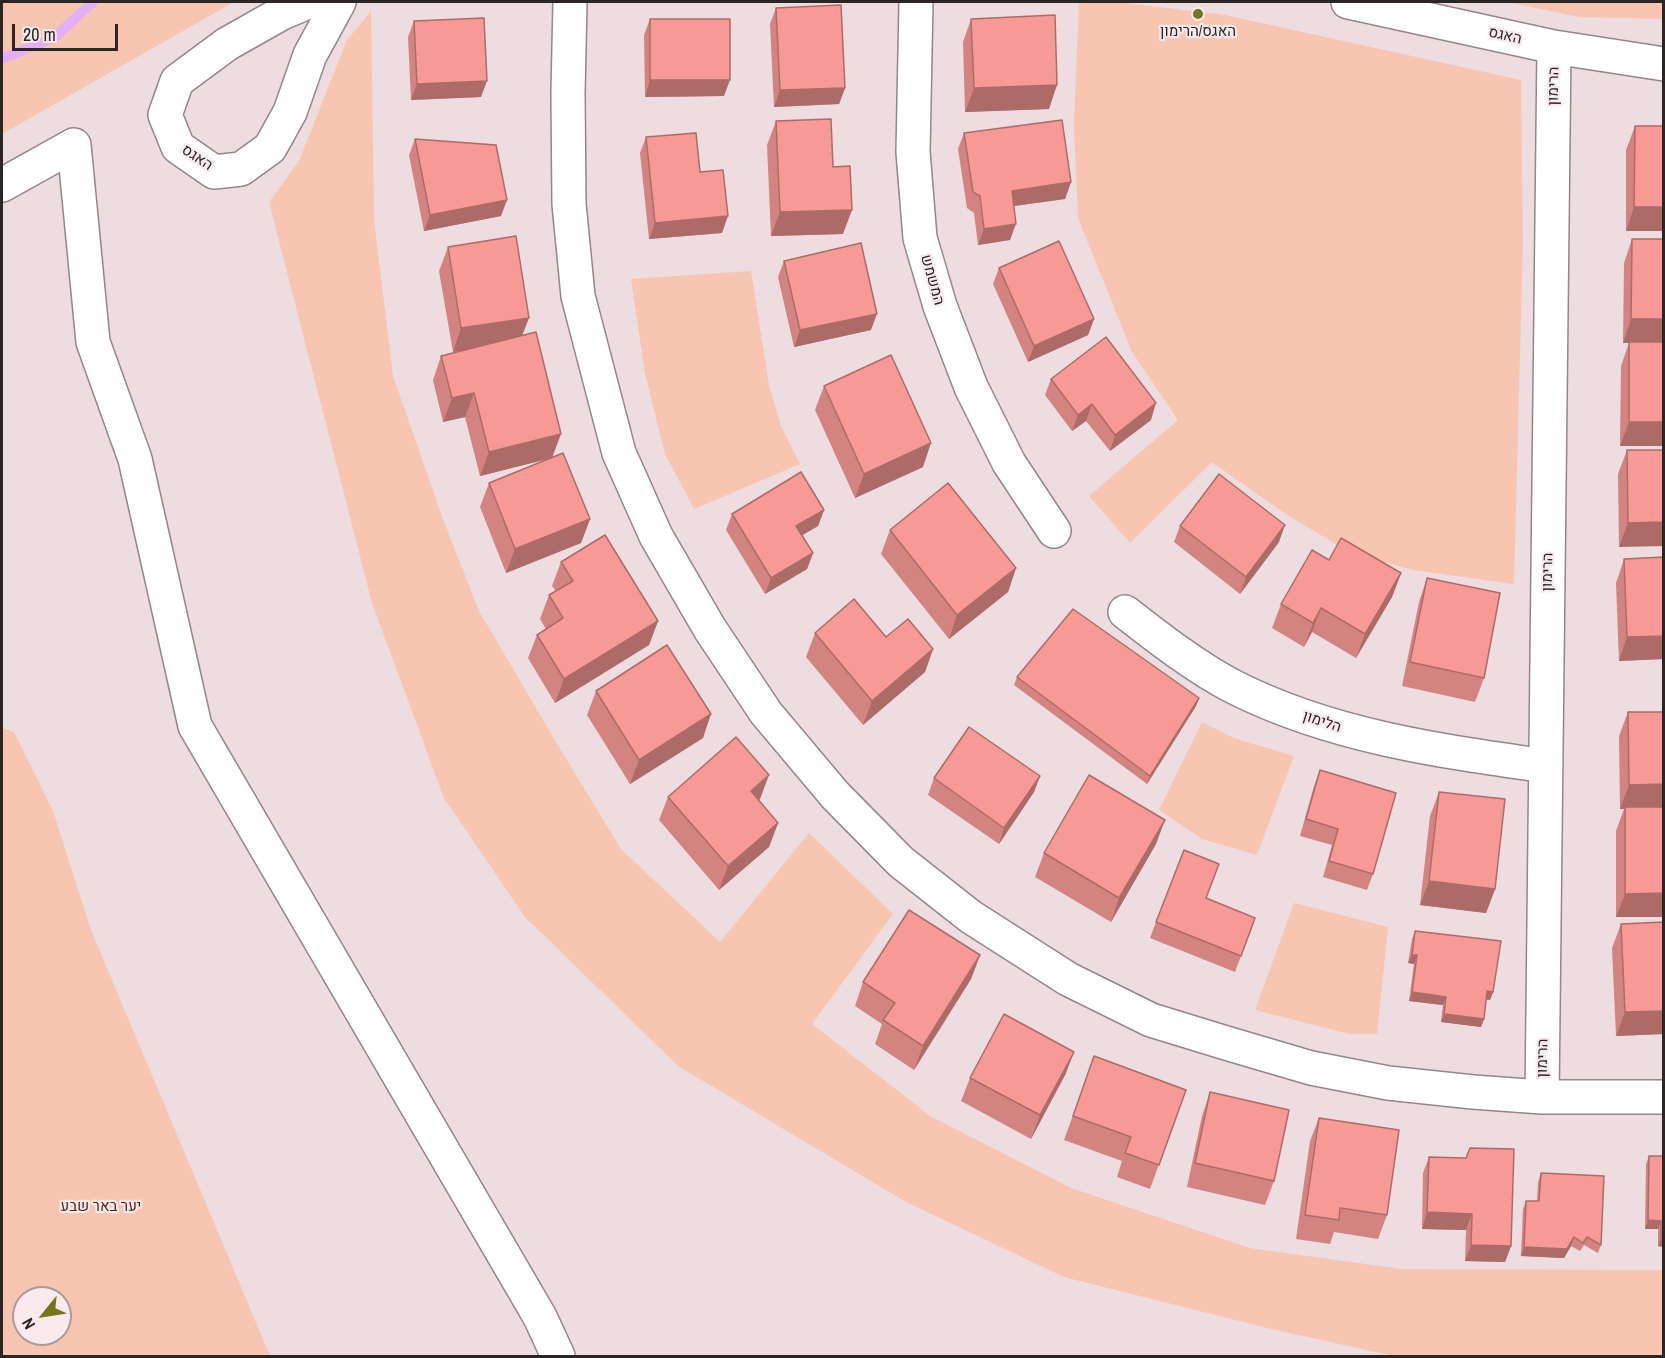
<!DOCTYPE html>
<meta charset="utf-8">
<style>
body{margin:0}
#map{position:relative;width:1665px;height:1358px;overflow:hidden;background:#eddce0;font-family:"Archivo Narrow",sans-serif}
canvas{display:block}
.frame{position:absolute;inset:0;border:3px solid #2b2526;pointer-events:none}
.north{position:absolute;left:12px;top:1286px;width:60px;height:60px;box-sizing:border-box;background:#faeaee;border:2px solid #a79b9e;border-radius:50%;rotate:240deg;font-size:16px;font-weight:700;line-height:24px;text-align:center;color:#2b2526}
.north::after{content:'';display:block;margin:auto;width:21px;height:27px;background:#76751a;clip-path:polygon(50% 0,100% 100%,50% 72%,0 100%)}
.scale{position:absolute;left:12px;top:24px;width:106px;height:27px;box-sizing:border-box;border:3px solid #2b2526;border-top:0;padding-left:8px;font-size:18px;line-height:21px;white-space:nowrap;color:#2b2526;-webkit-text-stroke:4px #faeaee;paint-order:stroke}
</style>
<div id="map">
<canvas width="1665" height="1358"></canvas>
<div class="frame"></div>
<div class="north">N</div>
<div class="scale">20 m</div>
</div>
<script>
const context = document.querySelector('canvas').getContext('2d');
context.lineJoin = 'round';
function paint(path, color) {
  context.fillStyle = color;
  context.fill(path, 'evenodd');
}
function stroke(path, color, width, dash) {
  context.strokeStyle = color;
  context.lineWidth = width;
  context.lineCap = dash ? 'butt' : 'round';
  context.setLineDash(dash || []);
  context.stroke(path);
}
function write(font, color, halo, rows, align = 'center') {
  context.font = font + ' "Archivo Narrow",Heebo,sans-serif';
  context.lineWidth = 4.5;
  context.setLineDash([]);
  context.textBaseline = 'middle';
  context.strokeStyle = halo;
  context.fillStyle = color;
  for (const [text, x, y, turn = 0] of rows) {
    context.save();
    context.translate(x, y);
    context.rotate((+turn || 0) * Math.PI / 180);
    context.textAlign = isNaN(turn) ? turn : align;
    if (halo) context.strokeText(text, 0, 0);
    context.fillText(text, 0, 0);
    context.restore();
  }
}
const green = new Path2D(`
 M2 2H234L2 134Z
 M1079 2H1117L1225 15 1521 80 1523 241 1514 584 1413 570 1349 552 1287 515 1212 462 1130 543 1089 496 1178 420 1132 352 1078 218 1074 125Z
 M1506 2H1663V19L1580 17Z
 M371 11 374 220 393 376 443 519 479 611 559 747 621 849 720 942 809 833 893 914 812 1024 930 1116 1071 1188 1250 1248 1401 1269 1663 1270V1356H1394L1267 1328 1064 1277 906 1202 678 1066 525 917 444 798 372 603 269 202 299 161 347 40Z
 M751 271 769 385 781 426 800 464 694 509 665 454 645 373 631 279Z
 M1202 722 1234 738 1294 756 1257 855 1202 839 1159 810Z
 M2 728 14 732 53 811 91 930 270 1356H2ZM24 1298H60V1334H24Z
 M1294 903 1388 927 1377 1034H1350L1255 1010Z`);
const stream = new Path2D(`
 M2 59 55 37 93 2`);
const minor = new Path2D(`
 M308 2 282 13 227 44 177 81 165 115 178 147 214 172 241 169 270 148 290 112 310 55 339 2
 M570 2 568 93 569 204 578 296 619 453 656 536 710 629 766 713 835 795 901 862 971 917 1068 979 1151 1020 1226 1043 1311 1068 1388 1083 1473 1092 1542 1097H1664
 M916 2 913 152 920 238 940 306 971 387 1009 463 1054 531
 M1348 2 1554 47 1664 64
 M2 185 74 145 93 342 135 459 195 726 540 1317 558 1356
 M1125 612C1157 637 1197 668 1234 687 1331 736 1439 751 1546 766
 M1542 1097 1554 47`);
const wall = new Path2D(`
 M776 8 845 88 839 104 774 107 770 24Z
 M650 19 724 96 645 97 644 35Z
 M971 19 1049 109 965 112 963 42Z
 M414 21 481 97 411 100 408 37Z
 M776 121 843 234 771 236 767 145Z
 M1635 126H1664V231H1626V150Z
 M964 133 1071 182 1065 199 1014 206 1010 240 978 245 974 213 967 208 958 149Z
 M646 137 700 172 722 233 649 239 640 153Z
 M415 139 501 216 424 231 409 155Z
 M1632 239H1664V446H1620L1621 366 1629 343H1623L1624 263Z
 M448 247 523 336 552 457 590 519 581 543 506 573 480 507 489 483 550 458 480 476 465 417 443 422 433 380 441 356 465 350 453 352 439 271Z
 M784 261 871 330 794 347 778 277Z
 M999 268 1094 319 1088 335 1028 362 993 284Z
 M1051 379 1151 420 1110 451 1086 421 1072 431 1045 395Z
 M824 386 923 467 855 498 815 410Z
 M1627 450H1664L1619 547 1618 474Z
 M824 510 818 526 802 535 813 553 807 569 765 594 726 530 732 514Z
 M1180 526 1279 542 1240 594 1174 542Z
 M890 530 1016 568 1008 592 949 639 881 554Z
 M1664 557V659L1619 661 1616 583 1624 559Z
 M1329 560 1401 573 1392 597 1356 658 1312 632 1304 647 1272 628 1281 604Z
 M561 562 658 621 649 645 555 703 528 658 537 635 546 629 540 619 549 595 556 591 552 586Z
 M1427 578 1484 678 1475 702 1402 686 1419 602Z
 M815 633 886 637 933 649 925 672 863 725 806 657Z
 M1017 677 1199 698 1196 706 1147 784 1014 685Z
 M596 691 703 738 630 784 587 715Z
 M1628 712 1664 917H1616V831L1624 809H1620L1619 736Z
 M1320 770 1373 874 1367 890 1323 877 1332 845 1300 836 1314 786Z
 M1040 776 1034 792 999 844 928 795 934 778Z
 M1439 792 1495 889 1486 913 1420 905 1430 816Z
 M668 797 760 799 759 800 778 823 769 847 719 890 659 820Z
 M1156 844 1111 922 1035 877 1044 853Z
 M1206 898 1255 918 1235 972 1150 938 1156 922Z
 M1664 922V1034L1616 1036 1612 948 1621 924Z
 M1415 931 1493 992 1490 1000 1486 999 1484 1019 1481 1027 1441 1022 1443 1005 1409 1001 1414 964 1408 963 1412 939Z
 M980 955 971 979 914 1070 875 1044 882 1024 855 1006 863 982Z
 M1074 1052 1065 1075 1031 1139 961 1101 970 1078Z
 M1094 1056 1186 1090 1150 1189 1117 1177 1122 1161 1064 1140Z
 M1210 1092 1274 1181 1265 1205 1187 1187 1202 1116Z
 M1319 1118 1387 1215 1378 1239 1334 1232 1330 1244 1296 1239 1310 1141Z
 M1649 1156H1664V1247L1658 1246V1229H1645L1646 1164Z
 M1429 1157 1511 1246 1505 1262 1465 1261 1466 1230 1422 1229 1423 1173Z
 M1541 1173 1601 1245 1598 1253 1584 1245 1580 1251 1571 1246 1564 1258 1521 1256 1523 1209 1526 1201H1537L1538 1182Z`);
const shadedWall = new Path2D(`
 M650 80H730L724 96 645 97Z
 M487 81 481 97 411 100 417 84Z
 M1057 85 1049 109 965 112 974 88Z
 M845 88 839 104 774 107 780 90Z
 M1071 182 1065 199 1006 207 1012 191Z
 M507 200 501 216 424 231 430 215Z
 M1634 207H1664V231H1626Z
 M852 210 843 234 771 236 780 212Z
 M728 216 722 233 649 239 655 223Z
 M1016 224 1010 240 978 245 984 229Z
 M877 314 871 330 794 347 800 330Z
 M529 318 520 341 453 352 461 328Z
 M1094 319 1088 335 1028 362 1034 346Z
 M1631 319H1664V343H1623Z
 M474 393 465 417 443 422 452 398Z
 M1156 403 1151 420 1110 451 1115 435Z
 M1092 404 1086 421 1072 431 1078 415Z
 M1629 422H1664V446H1620Z
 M561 434 552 458 480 476 489 452Z
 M931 443 923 467 855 498 864 474Z
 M824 510 818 526 791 542 796 526Z
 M590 519 581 543 506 573 515 549Z
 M1664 522V546L1619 547 1628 523Z
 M1285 525 1279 542 1240 594 1246 577Z
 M813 553 807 569 765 594 771 578Z
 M1016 568 1008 592 949 639 957 615Z
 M1401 573 1392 597 1356 658 1365 634Z
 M1321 608 1312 632 1304 647 1313 623Z
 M658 621 649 645 555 703 564 679Z
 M1664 636V659L1619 661 1627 637Z
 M933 649 925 672 863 725 872 701Z
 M1199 698 1196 706 1147 784 1150 776Z
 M711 714 703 738 630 784 639 760Z
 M769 775 760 799 742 815 751 791Z
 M1040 776 1034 792 999 844 1004 828Z
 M1664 784V808L1620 809 1629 785Z
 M1165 820 1156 844 1111 922 1119 898Z
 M778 823 769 847 719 890 728 866Z
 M1429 881 1495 889 1486 913 1420 905Z
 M1664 893V917H1616L1625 894Z
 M980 955 971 979 914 1070 923 1046Z
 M1412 955H1417L1414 964 1408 963Z
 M1487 991 1493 992 1490 1000 1484 999Z
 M1412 992 1446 997 1443 1005 1409 1001Z
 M1664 1011V1034L1616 1036 1625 1012Z
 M1444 1014 1484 1019 1481 1027 1441 1022Z
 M1074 1052 1065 1075 1031 1139 1040 1115Z
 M1427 1212 1472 1214 1466 1230 1422 1229Z
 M1648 1220 1661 1221 1658 1229H1645Z
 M1574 1237 1571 1246 1564 1258 1521 1256 1524 1247Z
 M1661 1238H1664V1247L1658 1246Z
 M1471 1245 1511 1246 1505 1262 1465 1261Z`);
const building = new Path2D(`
 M841 5 845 88 780 90 776 8Z
 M1055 15 1057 85 974 88 971 19Z
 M484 18 487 81 417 84 414 21Z
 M650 19H730V80H650Z
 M831 119 833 167 850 166 852 210 780 212 776 121Z
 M1062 120 1071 182 1012 191 1016 224 984 229 980 196 973 192 964 133Z
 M1635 126H1664V207H1634Z
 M696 133 700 172 723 170 728 216 655 223 646 137Z
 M415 139 496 145 507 200 430 215Z
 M516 236 529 318 461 328 448 247Z
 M1632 239H1664V319H1631Z
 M1059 241 1094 319 1034 346 999 268Z
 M861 243 877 314 800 330 784 261Z
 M536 332 561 434 489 452 474 393 452 398 441 356Z
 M1106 337 1156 403 1115 435 1092 404 1078 415 1051 379Z
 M1629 342H1664V422H1629Z
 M891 355 931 443 864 474 824 386Z
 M1627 450H1664V522L1628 523Z
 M563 453 590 519 515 549 489 483Z
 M801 472 824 510 796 526 813 553 771 578 732 514Z
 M1219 474 1285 525 1246 577 1180 526Z
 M948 483 1016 568 957 615 890 530Z
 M605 535 658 621 564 679 537 635 563 618 549 595 573 581 561 562Z
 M1341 538 1401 573 1365 634 1321 608 1313 623 1281 604 1312 550 1329 560Z
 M1664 557V636L1627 637 1624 559Z
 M1427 578 1500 593 1484 678 1410 662Z
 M854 599 886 637 908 619 933 649 872 701 815 633Z
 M1073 609 1199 698 1150 776 1017 677Z
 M667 645 711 714 639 760 596 691Z
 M1628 712H1664V784L1629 785Z
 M969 727 1040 776 1004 828 934 778Z
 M736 737 769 775 751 791 778 823 728 866 668 797Z
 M1320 770 1396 793 1373 874 1329 861 1338 829 1306 819Z
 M1089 775 1165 820 1119 898 1044 853Z
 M1439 792 1505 799 1495 889 1429 881Z
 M1625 807H1664V893L1625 894Z
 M1184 850 1219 864 1206 898 1255 918 1241 956 1156 922Z
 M909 910 980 955 923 1046 883 1020 895 1003 863 982Z
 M1664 922V1011L1625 1012 1621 924Z
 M1415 931 1501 941 1493 992 1487 991 1484 1019 1444 1014 1446 997 1412 992 1417 955H1412Z
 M1004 1014 1074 1052 1040 1115 970 1078Z
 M1094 1056 1186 1090 1159 1165 1125 1153 1131 1137 1073 1116Z
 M1210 1092 1289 1110 1274 1181 1195 1163Z
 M1319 1118 1399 1130 1387 1215 1340 1208 1339 1220 1305 1215Z
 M1470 1148 1514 1149 1511 1246 1471 1245 1472 1214 1427 1212 1429 1157 1466 1158Z
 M1649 1156H1664V1238H1661V1221L1648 1220Z
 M1541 1173 1604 1176 1601 1245 1587 1237 1583 1243 1574 1237 1567 1249 1524 1247 1526 1201H1539Z`);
const markers = [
 [1198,14,6,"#76751a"]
];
const poiNames = [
 ["האגס/הרימון",1198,32]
];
const streetNames = [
 ["האגס",1505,36,13],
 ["הרימון",1554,86,-89],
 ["האגס",197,158,34],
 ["המשמש",932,280,74],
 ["הרימון",1548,572,-89],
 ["הלימון",1322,722,18],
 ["הרימון",1543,1058,-89]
];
const parkNames = [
 ["יער באר שבע",101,1207]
];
paint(green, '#f8c5b0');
stroke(stream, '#e5aff7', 10);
stroke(minor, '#95868a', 36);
stroke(minor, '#fff', 33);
paint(wall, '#d48480');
paint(shadedWall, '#ad6b68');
paint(building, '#f79995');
stroke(building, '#ad6b68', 1.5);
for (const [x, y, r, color] of markers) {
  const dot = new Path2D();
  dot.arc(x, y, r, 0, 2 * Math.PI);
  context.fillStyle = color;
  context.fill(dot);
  stroke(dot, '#faeaee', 2);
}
write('15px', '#2b2526', '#faeaee', poiNames);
write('15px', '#2b2526', '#faeaee', streetNames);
write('15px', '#59240a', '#faeaee', parkNames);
</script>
